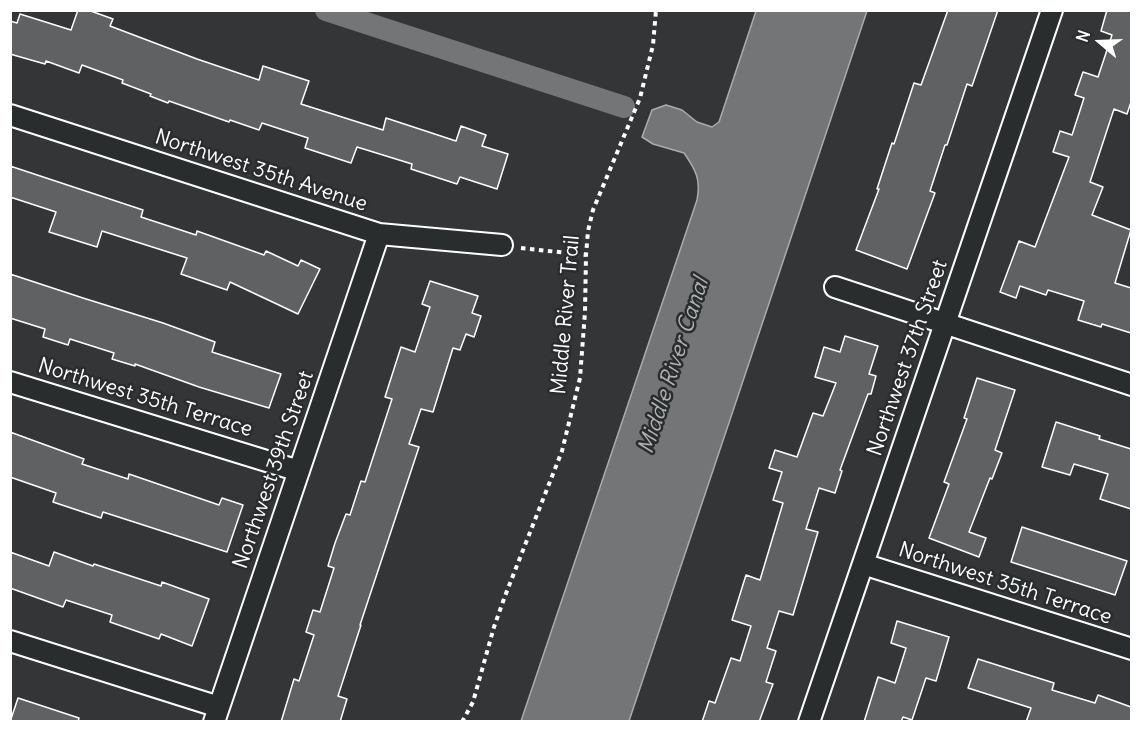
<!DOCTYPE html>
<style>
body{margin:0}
#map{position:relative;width:1142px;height:732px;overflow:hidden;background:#333536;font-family:Delius,sans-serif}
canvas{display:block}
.frame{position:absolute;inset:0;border:12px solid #fff;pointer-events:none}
.north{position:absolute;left:1070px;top:12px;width:60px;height:60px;-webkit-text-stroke:4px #2a2d2e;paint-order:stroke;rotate:289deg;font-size:16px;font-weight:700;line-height:24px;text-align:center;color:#fff}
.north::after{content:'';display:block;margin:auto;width:21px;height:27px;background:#fff;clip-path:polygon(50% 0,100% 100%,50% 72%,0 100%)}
</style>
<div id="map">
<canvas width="1142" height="732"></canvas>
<div class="frame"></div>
<div class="north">N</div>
</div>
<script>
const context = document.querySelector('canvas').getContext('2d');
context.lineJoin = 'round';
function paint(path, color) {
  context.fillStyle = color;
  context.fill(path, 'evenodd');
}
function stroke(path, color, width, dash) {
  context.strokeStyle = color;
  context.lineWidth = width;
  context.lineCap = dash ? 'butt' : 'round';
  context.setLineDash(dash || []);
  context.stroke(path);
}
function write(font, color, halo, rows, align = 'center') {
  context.font = font + ' Delius,sans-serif';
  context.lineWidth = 5;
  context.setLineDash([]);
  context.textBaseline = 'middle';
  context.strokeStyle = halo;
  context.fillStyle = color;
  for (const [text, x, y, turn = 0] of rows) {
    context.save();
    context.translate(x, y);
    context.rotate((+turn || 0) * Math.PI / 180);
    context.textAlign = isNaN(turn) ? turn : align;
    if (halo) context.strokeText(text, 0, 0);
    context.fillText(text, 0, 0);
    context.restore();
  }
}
const water = new Path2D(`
 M756 11H867L629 721H521L697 200C701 180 696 170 684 153L653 144 642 137 652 110 666 105 682 110 697 122 712 127 719 122Z`);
const canal = new Path2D(`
 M326 10 624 107`);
const building = new Path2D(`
 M78 10H88L113 19 110 26 197 59 259 80 263 66 309 81 301 104 383 130 386 118 456 141 461 126 486 135 482 146 508 154 497 189 460 177 457 184 411 169 412 164 357 147 351 163 305 148 308 138 262 123 259 130 230 120 229 122 169 101 168 103 150 96 151 94 122 83 123 80 82 65 79 73 46 61 45 64 10 54V21L17 23 20 14 71 30Z
 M948 10H998L972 86 967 84 947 145H945L930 191 935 193 907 269 856 250 879 189H877L892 143 894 144 914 83 921 85Z
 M1107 10H1131V102L1127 114 1114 109 1090 182 1103 187 1092 215 1131 230 1115 283 1131 288V333L1102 324 1101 327 1078 320 1084 301 1048 290 1046 295 1020 286 1016 298 1000 292 1019 241 1035 247 1069 157 1053 152 1060 131 1072 135 1084 98 1075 95 1083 72 1098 77 1112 35 1101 31Z
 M10 166 143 210 141 217 196 235 197 231 264 255 266 251 298 266 301 260 320 269 298 314 230 282 227 290 181 274 187 258 102 231 97 247 49 232 56 212 10 197Z
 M10 274 83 298 163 323 215 342 212 352 281 374 269 408 199 387 135 364V366L112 359 114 353 70 339 68 345 43 337 45 329 10 318Z
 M430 281 478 296 472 313 481 316 474 337 466 334 460 350 453 348 433 412 421 409 409 444 419 447 360 625H361L338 696 347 699 340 722H281L294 679 299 681 314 635 306 632 313 610 320 612 334 568 328 566 335 543 346 514 350 515 361 481 365 482 392 399 385 397 401 347 415 352 430 307 422 304Z
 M845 336 878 346 869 374 876 376 871 394H868L840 470 842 471 835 493 819 488 806 529 818 532 793 615 779 611 767 648 776 651 766 682 773 684 759 722H702L709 701 715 703 731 658 740 661 751 626 732 620 746 575 760 580 783 503 773 500 782 472 769 468 775 450 797 457 813 413 823 416 836 383 815 377 824 347 840 352Z
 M977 378 1015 390 995 450 1002 453 992 479 990 478 969 532 986 538 979 557 929 538 949 484 944 482 967 419 964 418Z
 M1056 422 1100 436 1099 439 1131 449V509L1100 499 1108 474 1074 464 1070 475 1042 467Z
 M10 432 84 459 82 464 128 479 129 474 219 505 222 498 243 505 227 552 103 512 101 518 53 502 56 493 10 477Z
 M1022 527 1127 561 1115 595 1011 562Z
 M10 552 49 566 54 552 93 566 94 564 161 586 162 582 209 599 192 646 161 634 159 639 110 622 112 615 66 600 63 607 10 588Z
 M897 621 949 637 936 681 926 678 912 720 903 717 901 722H864L878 677 895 683 906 648 891 643Z
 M978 659 1054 683 1052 690 1095 703 1098 695 1131 707V722H1026L1031 708 968 688Z
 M18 698 79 718 78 722H10Z`);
const path = new Path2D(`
 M521 248 586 255
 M462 722 473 702 494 627 505 596 562 451 580 378 585 312 586 255 588 231 593 210 640 98 653 45 656 10`);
const street = new Path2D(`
 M10 115 379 234 502 245
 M835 287 1132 385
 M10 382 299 471
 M863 564 1132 649
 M10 641 219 707
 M214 722 379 234
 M809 722 1052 10`);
const streetNames = [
 ["Northwest 35th Avenue",261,171,18],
 ["Middle River Trail",566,315,-85],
 ["Northwest 37th Street",908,358,-71],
 ["Northwest 35th Terrace",145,398,17],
 ["Northwest 39th Street",274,470,-71],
 ["Northwest 35th Terrace",1005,584,18]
];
const waterNames = [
 ["Middle River Canal",674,366,-72]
];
paint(water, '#737576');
stroke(water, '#abacad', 1.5);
stroke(canal, '#737576', 22);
paint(building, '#5f6162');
stroke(building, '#fff', 1.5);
stroke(street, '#fff', 24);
stroke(path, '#fff', 4, [4.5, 4.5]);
stroke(street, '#2a2d2e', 20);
write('21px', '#fff', '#2a2d2e', streetNames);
write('italic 22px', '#b2b3b4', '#2a2d2e', waterNames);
</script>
